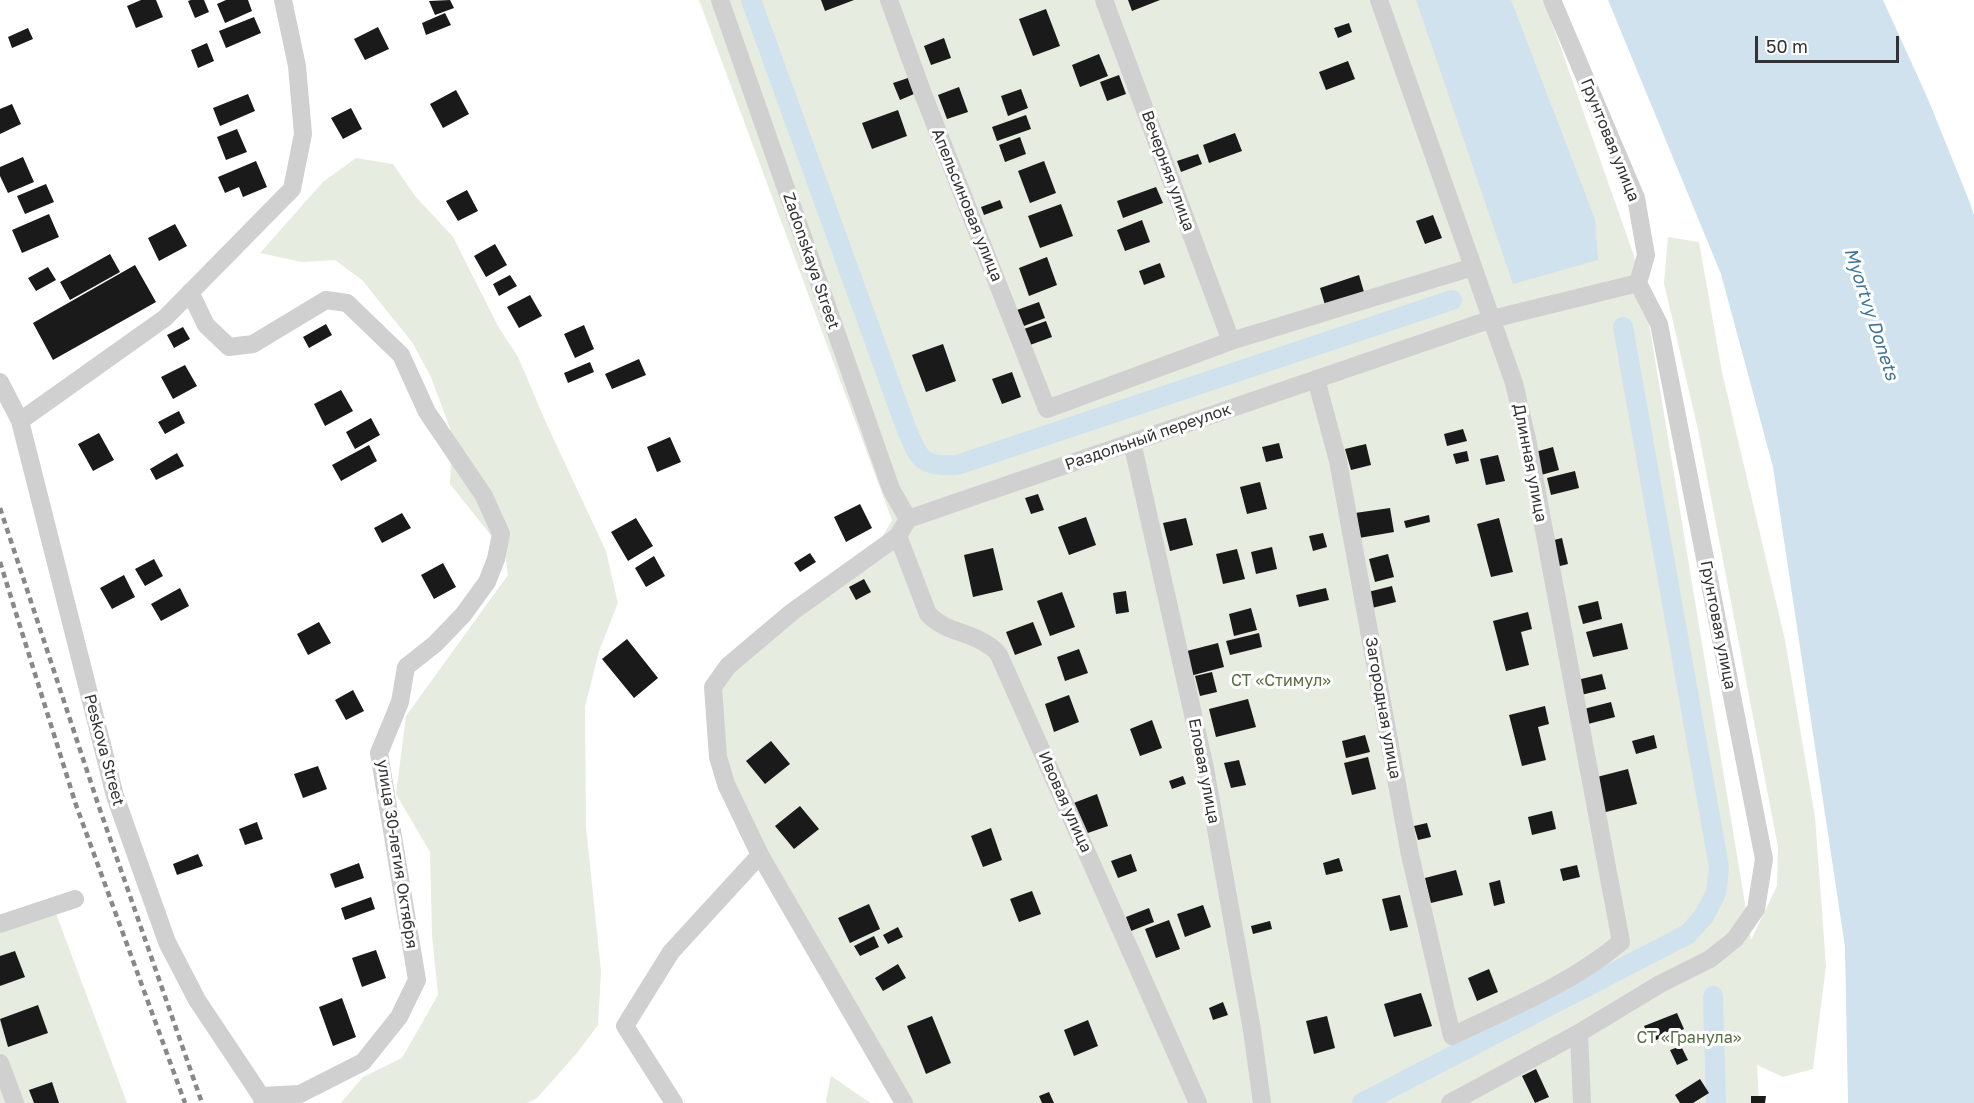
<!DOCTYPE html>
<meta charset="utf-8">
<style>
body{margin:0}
#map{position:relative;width:1974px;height:1103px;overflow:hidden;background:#fff;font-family:"Golos Text",sans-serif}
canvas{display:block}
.scale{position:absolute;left:1755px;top:36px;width:144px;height:27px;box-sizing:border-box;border:3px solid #333;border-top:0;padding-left:8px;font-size:18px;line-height:21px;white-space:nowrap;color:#333;-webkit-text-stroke:4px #fff;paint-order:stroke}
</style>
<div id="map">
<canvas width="1974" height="1103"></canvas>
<div class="scale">50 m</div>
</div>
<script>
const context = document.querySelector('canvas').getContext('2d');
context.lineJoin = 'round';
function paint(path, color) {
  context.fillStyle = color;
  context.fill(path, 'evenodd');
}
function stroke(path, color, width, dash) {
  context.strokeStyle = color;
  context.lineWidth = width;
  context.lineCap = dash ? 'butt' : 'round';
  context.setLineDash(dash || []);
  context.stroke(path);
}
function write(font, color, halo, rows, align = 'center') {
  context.font = font + ' "Golos Text",sans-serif';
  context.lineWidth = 6;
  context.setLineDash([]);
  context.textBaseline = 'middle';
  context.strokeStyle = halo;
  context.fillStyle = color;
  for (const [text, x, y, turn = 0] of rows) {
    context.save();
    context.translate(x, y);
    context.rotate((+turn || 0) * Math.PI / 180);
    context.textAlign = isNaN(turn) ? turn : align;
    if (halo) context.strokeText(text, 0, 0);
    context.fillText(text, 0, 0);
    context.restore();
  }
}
const green = new Path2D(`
 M699 0H1544L1634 256 1651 335 1751 940 1777 886 1778 847 1698 430 1664 283 1668 237 1699 242 1722 372 1785 640 1815 817 1826 966 1813 1069 1783 1077 1757 1065 1759 1103H896L748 840 713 726 717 680 880 541 892 520Z
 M356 158 393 164 415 196 453 237 499 328 518 357 547 425 606 551 618 603 599 651 585 707 586 827 601 971 598 1025 577 1053 537 1098 527 1103H341L363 1077 402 1058 438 995 432 935 430 852 396 794 406 716 508 575 505 553 450 484 452 434 431 377 412 342 362 280 335 260 302 262 260 253 323 182Z
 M52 903 127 1103H0V921Z
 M831 1076 869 1102 870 1103H827L826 1100Z`);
const water = new Path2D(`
 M1416 0H1511L1595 219 1598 260 1513 284Z
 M1608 0H1883L1928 99 1970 203 1974 215V1103H1848L1845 947 1773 467 1721 274Z`);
const canal = new Path2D(`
 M751 0 905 425C919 458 919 467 957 465L1452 300
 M1713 996 1716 1103
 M1362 1103 1688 934 1704 916 1716 893 1719 867 1623 327`);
const building = new Path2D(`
 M141 0H156L163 17 136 28 127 6Z
 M191 0H204L209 12 195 18 188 1Z
 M226 0H248L252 11 225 23 217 4Z
 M450 0 454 8 435 15 429 1Z
 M821 0H854L825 11Z
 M1128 0H1160L1132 11Z
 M1046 9 1060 46 1033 56 1019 19Z
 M445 13 451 25 426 35 422 23Z
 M254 17 261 33 226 48 219 31Z
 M1349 23 1352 32 1338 38 1334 28Z
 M378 27 389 49 365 60 354 39Z
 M28 28 33 39 12 48 8 37Z
 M944 38 951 58 931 65 924 46Z
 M207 43 214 61 198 68 191 50Z
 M1099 54 1108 76 1080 87 1072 65Z
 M1348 61 1355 79 1326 90 1319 72Z
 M1119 75 1126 94 1107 101 1100 82Z
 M908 78 914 94 900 100 893 83Z
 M959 87 968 112 947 119 938 95Z
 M1021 89 1028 108 1008 116 1001 96Z
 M456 90 469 114 443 128 430 104Z
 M248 94 255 111 220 126 213 108Z
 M12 104 21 124 0 134V109Z
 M351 108 362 129 343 139 331 118Z
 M898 110 907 136 872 149 862 123Z
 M1026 115 1031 129 997 141 992 127Z
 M237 129 247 152 226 160 217 137Z
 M1235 133 1242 151 1209 163 1203 145Z
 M1020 137 1026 154 1005 162 999 145Z
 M1198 154 1202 164 1181 172 1177 161Z
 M23 157 34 182 8 193 0 176V167Z
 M256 161 267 187 243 197 239 187 225 193 218 177Z
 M1044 161 1056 193 1030 203 1018 171Z
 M46 184 54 202 25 214 17 196Z
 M1156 187 1163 203 1123 218 1117 201Z
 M467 190 478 211 458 221 446 201Z
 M1000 200 1003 208 984 215 981 207Z
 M1061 204 1073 236 1040 248 1028 216Z
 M49 214 59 237 22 253 12 230Z
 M1433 215 1442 238 1425 244 1416 221Z
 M1142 220 1150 242 1125 251 1117 230Z
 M175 224 187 246 159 261 148 238Z
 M495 244 507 265 486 277 474 256Z
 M110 254 120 272 70 300 60 282Z
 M1047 257 1057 285 1029 296 1019 268Z
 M1160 263 1165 277 1144 285 1139 271Z
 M135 265 156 302 53 360 33 323Z
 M48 267 56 280 36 291 28 278Z
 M510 275 517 286 499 296 493 284Z
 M1359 275 1364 292 1325 305 1320 288Z
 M530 295 542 316 519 328 507 307Z
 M1039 302 1045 318 1024 326 1017 310Z
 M1046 321 1052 337 1030 345 1024 329Z
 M326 324 332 335 309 348 303 337Z
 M584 325 594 349 575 358 564 334Z
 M183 327 190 339 174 348 167 335Z
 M943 344 956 381 926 392 912 355Z
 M639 359 646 375 612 389 605 374Z
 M590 362 594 372 568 383 564 373Z
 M185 365 197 386 173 399 161 377Z
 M1012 372 1021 397 1002 404 992 379Z
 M341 390 353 411 325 426 314 404Z
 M179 411 185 423 165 434 158 422Z
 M371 418 380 435 355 449 346 432Z
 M1463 429 1467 441 1447 446 1444 434Z
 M99 433 114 460 93 471 78 444Z
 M670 437 681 462 657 472 647 447Z
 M1279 443 1283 458 1266 462 1262 447Z
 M1366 444 1371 465 1351 470 1345 449Z
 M369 445 377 461 341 481 332 465Z
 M1553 447 1559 470 1541 475 1535 452Z
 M1467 451 1469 461 1456 464 1453 454Z
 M177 453 184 466 156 480 150 469Z
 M1498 455 1505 481 1486 485 1480 459Z
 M1575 471 1579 488 1551 495 1547 478Z
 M1260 482 1267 509 1247 514 1240 487Z
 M1038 494 1044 510 1031 514 1025 498Z
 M860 504 872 528 846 542 834 517Z
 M1390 508 1394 532 1359 538 1355 513Z
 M402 513 411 528 382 543 374 528Z
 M1429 515 1430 522 1406 528 1404 521Z
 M1086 517 1096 545 1069 555 1058 527Z
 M636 518 653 546 628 561 611 532Z
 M1186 518 1193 545 1170 551 1163 523Z
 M1499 518 1513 572 1491 577 1477 524Z
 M1323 533 1327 547 1313 551 1309 536Z
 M1562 538 1568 564 1556 567 1550 541Z
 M1272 547 1277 569 1256 574 1251 552Z
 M993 548 1003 590 973 597 964 555Z
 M1237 549 1245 579 1223 584 1216 554Z
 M810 553 816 562 800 572 794 563Z
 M1388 554 1394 577 1375 582 1369 559Z
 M654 556 665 576 646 587 635 568Z
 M154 559 163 576 145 586 135 569Z
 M443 563 456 587 434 599 421 575Z
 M124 575 135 597 112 609 100 588Z
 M864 579 871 592 856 600 849 587Z
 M1392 586 1396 602 1372 608 1368 592Z
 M180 588 189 606 161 621 151 604Z
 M1326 588 1329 600 1299 607 1296 595Z
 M1126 591 1129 612 1116 614 1113 593Z
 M1062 592 1075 627 1050 636 1037 601Z
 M1598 601 1602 619 1583 624 1578 606Z
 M1251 608 1257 630 1234 636 1229 614Z
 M1528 612 1532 629 1521 632 1529 665 1506 671 1493 621Z
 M319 622 331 643 308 655 297 634Z
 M1033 622 1042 645 1015 655 1006 632Z
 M1622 623 1628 649 1593 657 1586 632Z
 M1259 633 1262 647 1230 655 1226 641Z
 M627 639 658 678 634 698 602 659Z
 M1218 643 1224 667 1190 676 1183 652Z
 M1079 649 1088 673 1065 681 1057 657Z
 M1212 672 1217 692 1200 696 1195 676Z
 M1602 674 1606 689 1581 695 1577 680Z
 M353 690 364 711 346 720 335 700Z
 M1069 695 1079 722 1054 732 1045 704Z
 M1248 699 1256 727 1216 737 1209 709Z
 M1611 702 1615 717 1584 725 1580 710Z
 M1545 706 1549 724 1538 727 1546 760 1522 766 1509 715Z
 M1152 720 1162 748 1140 756 1130 729Z
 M1365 735 1370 752 1346 758 1342 741Z
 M1654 735 1657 748 1636 754 1632 741Z
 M771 741 790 764 765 784 746 761Z
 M1368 757 1376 789 1352 795 1344 763Z
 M1239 760 1246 785 1231 788 1224 763Z
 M318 766 327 789 303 798 294 774Z
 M1628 769 1637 804 1602 813 1593 778Z
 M1183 776 1186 784 1172 789 1169 781Z
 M1097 794 1108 826 1082 835 1071 804Z
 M800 806 819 829 794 849 775 826Z
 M1552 811 1556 829 1532 835 1528 817Z
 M257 822 263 839 245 845 239 829Z
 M1427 823 1431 837 1418 840 1414 826Z
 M991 828 1002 860 983 867 971 836Z
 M198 854 203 866 177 875 173 864Z
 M1131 854 1137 871 1118 878 1111 861Z
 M1339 858 1343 871 1326 875 1323 863Z
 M359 863 364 878 335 888 330 874Z
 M1577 865 1580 877 1563 881 1560 869Z
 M1456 870 1463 895 1431 903 1425 878Z
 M1500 880 1505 903 1494 906 1489 883Z
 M1032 891 1041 914 1019 922 1010 899Z
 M1400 895 1408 927 1390 931 1382 899Z
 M371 897 375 909 345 920 341 908Z
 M869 904 880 929 850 943 838 918Z
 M1203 905 1211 927 1185 937 1177 914Z
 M1149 908 1154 922 1131 931 1126 917Z
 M1169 920 1180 949 1156 958 1145 929Z
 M1270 921 1272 929 1253 934 1251 926Z
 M898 927 903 937 888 944 883 935Z
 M874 936 879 947 860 956 854 946Z
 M376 950 386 978 362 987 352 958Z
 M15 951 25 977 0 986V956Z
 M898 964 906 978 883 991 875 978Z
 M1489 969 1498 992 1477 1001 1468 978Z
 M1421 993 1432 1026 1394 1037 1384 1004Z
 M342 998 356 1037 333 1046 319 1007Z
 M1223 1002 1228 1015 1213 1020 1209 1008Z
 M38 1005 48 1033 8 1047 0 1019Z
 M1677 1013 1684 1029 1651 1042 1644 1026Z
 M932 1016 951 1063 926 1074 907 1026Z
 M1327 1016 1335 1048 1314 1054 1306 1021Z
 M1088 1020 1098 1046 1074 1056 1064 1030Z
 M1681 1046 1688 1060 1677 1065 1670 1050Z
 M1536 1069 1549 1097 1535 1103 1522 1076Z
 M1700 1079 1709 1093 1693 1103H1680L1675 1095Z
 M52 1082 59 1103H34L29 1090Z
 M1049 1092 1054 1103H1042L1039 1096Z
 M1751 1096H1766L1765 1103H1751Z`);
const minor = new Path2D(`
 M720 0 891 489 908 519
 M889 0 923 94 1047 409 1231 341 1473 267
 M1104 0 1231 341
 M190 292 206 325 229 347 253 344 326 300 347 303 401 355 427 412 484 496 501 534 496 559 487 582 463 615 435 644 406 667 400 702 379 753 417 980 399 1017 363 1062 300 1094 261 1096
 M1316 379 1338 461 1410 855 1452 1036C1510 1008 1571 984 1621 942L1527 439 1514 383 1379 0
 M0 382 20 421 115 796 167 942 197 1000 261 1096 263 1103
 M20 421 165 318 292 189 303 134 297 66 283 0
 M1132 442 1205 768 1252 1030 1262 1103
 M898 536 928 614C946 633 969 631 988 645 992 647 996 651 999 655L1198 1103
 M0 924 75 899
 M1579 1033 1582 1103
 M0 1063 15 1103
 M674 1103 625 1026 671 952 760 855
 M904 1103 760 855 726 784 718 757 713 687 728 666 792 612 898 536 908 519 1492 319 1638 283
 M1450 1103 1579 1033 1660 984 1710 959 1735 939 1756 909 1764 859 1659 324 1638 283 1646 255 1636 198 1552 0`);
const rail = new Path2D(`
 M0 508 98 804 202 1103
 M0 562 76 805 185 1103`);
const streetNames = [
 ["Грунтовая улица",1610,140,68],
 ["Вечерняя улица",1168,171,70],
 ["Апельсиновая улица",967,205,68],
 ["Zadonskaya Street",811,261,71],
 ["Раздольный переулок",1148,437,-19],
 ["Длинная улица",1530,463,79],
 ["Грунтовая улица",1718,625,79],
 ["Загородная улица",1383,708,80],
 ["Peskova Street",104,750,75],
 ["Еловая улица",1204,771,79],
 ["Ивовая улица",1065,802,66],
 ["улица 30-летия Октября",397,854,81]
];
const parkNames = [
 ["СТ «Стимул»",1281,681],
 ["СТ «Гранула»",1689,1038]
];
const waterNames = [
 ["Myortvy Donets",1871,314,72]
];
paint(green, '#e6ecdf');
paint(water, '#cfe2ee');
stroke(canal, '#cfe2ee', 20);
paint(building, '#1a1a1a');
stroke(minor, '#d0d0d0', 18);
stroke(rail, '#888', 4.5, [6, 4.5]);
write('16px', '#333', '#fff', streetNames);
write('16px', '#56703f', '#fff', parkNames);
write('italic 18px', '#3f7597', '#fff', waterNames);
</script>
